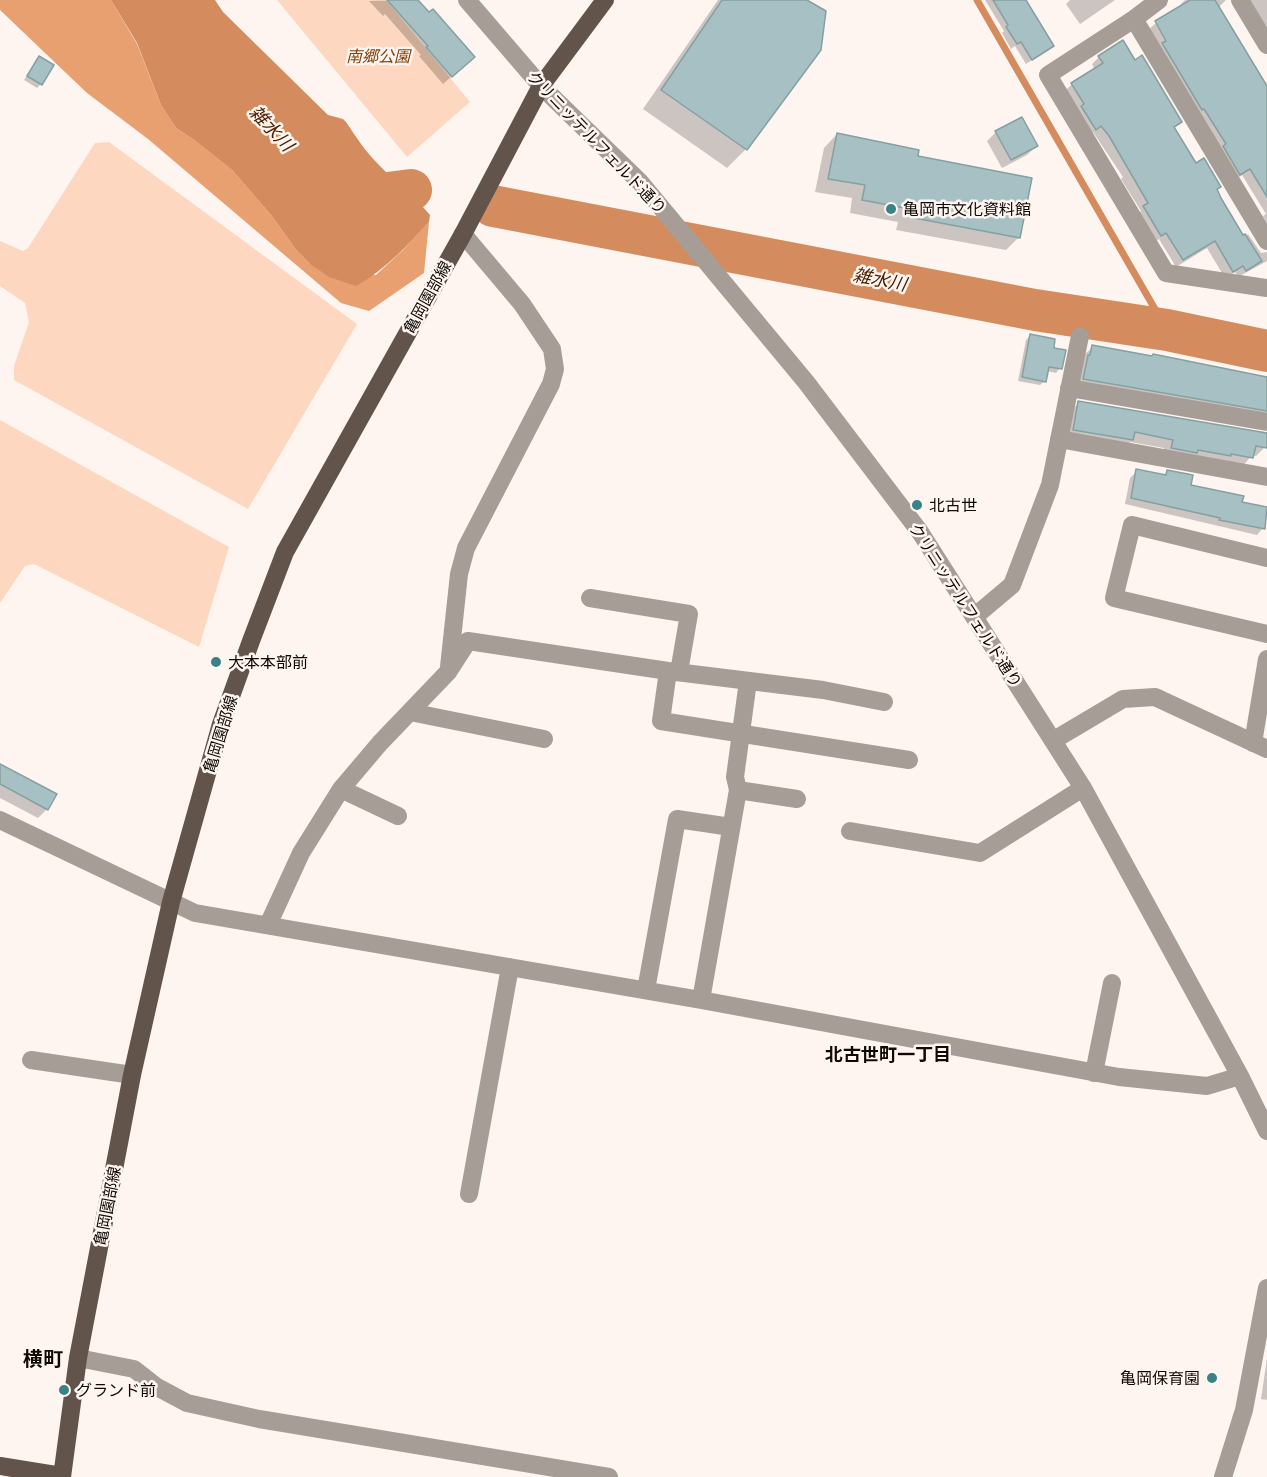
<!DOCTYPE html>
<meta charset="utf-8">
<style>
body{margin:0}
canvas{display:block;background:#fef5f0}
</style>
<canvas width="1267" height="1477"></canvas>
<script>
const context = document.querySelector('canvas').getContext('2d');
context.lineJoin = 'round';
function paint(path, color) {
  context.fillStyle = color;
  context.fill(path, 'evenodd');
}
function stroke(path, color, width, dash) {
  context.strokeStyle = color;
  context.lineWidth = width;
  context.lineCap = dash ? 'butt' : 'round';
  context.setLineDash(dash || []);
  context.stroke(path);
}
function write(font, color, halo, rows, align = 'center') {
  context.font = font + ' Georgia,"Noto Sans JP",serif';
  context.lineWidth = 5;
  context.setLineDash([]);
  context.textBaseline = 'middle';
  context.strokeStyle = halo;
  context.fillStyle = color;
  for (const [text, x, y, turn = 0] of rows) {
    context.save();
    context.translate(x, y);
    context.rotate((+turn || 0) * Math.PI / 180);
    context.textAlign = isNaN(turn) ? turn : align;
    if (halo) context.strokeText(text, 0, 0);
    context.fillText(text, 0, 0);
    context.restore();
  }
}
const green = new Path2D(`
 M277 0H386L470 102 407 157Z
 M109 142 357 324 248 509 14 380V366L29 322 25 303 0 286V241L23 251 28 248 95 143Z
 M0 420 229 547 199 647 34 564 25 566 0 603Z`);
const forest = new Path2D(`
 M0 0H111L137 44 161 105 176 128 194 140 232 170 271 215 297 251 310 264 376 275 403 250 429 222 424 273 369 311 341 303 148 139 87 93 0 10Z`);
const water = new Path2D(`
 M111 0H215L223 12 328 115 343 119 346 122C356 137 366 152 378 164 395 182 414 196 430 215L429 222C406 247 386 269 356 286L329 277 310 264 297 251 271 215 232 170 194 140 176 128 161 105 137 43Z`);
const shadow = new Path2D(`
 M416 0 465 65 443 84 419 56 421 55 385 14 383 16 369 1Z
 M718 0H804L819 49 746 149 727 168 643 109Z
 M985 0H1018L1053 46 1026 64 1015 46 1011 49 1002 33 1004 31Z
 M1070 0H1115L1080 24 1066 4Z
 M1185 0H1226L1218 8 1267 91V223L1263 216 1266 214 1242 175 1232 181 1148 30 1156 23 1182 6 1181 4Z
 M1245 0H1267V34Z
 M1099 57 1134 62 1181 122 1173 129 1195 165 1216 190 1243 237 1248 234 1261 253 1267 252V261L1238 277 1235 272 1225 278 1207 248 1176 267 1159 239 1154 242 1137 215 1141 211 1121 179 1123 177 1093 132 1088 136 1065 91 1072 84 1095 70 1092 64Z
 M38 59 41 84 37 88 24 80Z
 M996 132 1036 146 1027 155 1002 168 987 141Z
 M837 134 916 157 1019 237 1006 250 896 230 898 222 850 213 852 198 815 192 824 148Z
 M1030 336 1052 349 1060 368 1056 373 1047 371 1045 381 1040 385 1018 381 1026 340Z
 M1093 347 1267 378V417L1076 386 1085 354Z
 M1079 403 1267 434 1265 447 1256 456 1252 455 1243 466 1163 457 1164 448 1130 442 1123 449 1064 439 1070 412Z
 M1137 471 1163 476 1167 472 1189 486 1241 504 1267 509 1263 528 1257 535 1125 504 1130 478Z
 M0 772 47 809 38 818 0 798Z
 M1267 1358V1400L1261 1399Z`);
const stream = new Path2D(`
 M977 0 1167 330`);
const river = new Path2D(`
 M349 198 411 190
 M493 206 1035 310 1167 330 1267 351`);
const building = new Path2D(`
 M387 0H418L429 12 433 9 475 57 452 77 426 47 428 46Z
 M722 0H807L826 11 821 50 747 150 661 90Z
 M993 0H1026L1054 46 1032 60 1021 42 1017 44 1006 27 1008 25Z
 M1190 0H1215L1267 86V197L1250 169 1240 175 1223 146 1226 144 1204 109 1202 110 1162 43 1166 41 1155 21Z
 M1123 40 1135 60 1142 55 1182 122 1174 127 1196 163 1204 158 1221 187 1217 189 1221 198 1243 235 1245 234 1262 261 1246 271 1243 266 1233 272 1215 241 1183 260 1166 233 1161 236 1143 206 1148 203 1109 136 1101 126 1096 130 1081 106 1084 104 1071 83 1103 63 1098 56Z
 M39 56 54 65 42 85 27 76Z
 M1022 117 1038 146 1011 160 995 131Z
 M837 133 919 150 918 156 1032 178 1020 238 909 217 910 209 862 200 865 185 828 179Z
 M1030 334 1055 339 1054 348 1066 350 1062 369 1049 367 1046 382 1022 377Z
 M1092 345 1152 356 1153 354 1267 377V411L1083 379 1088 355H1090Z
 M1078 401 1267 433V448L1256 446 1253 458 1231 454V456L1198 450 1197 453 1171 448 1173 440 1135 432 1133 440 1073 430Z
 M1136 469 1166 475 1167 470 1193 475 1191 485 1244 496 1242 502 1267 507 1265 529 1219 520 1220 518 1131 498Z
 M0 764 57 794 48 810 0 784Z`);
const minor = new Path2D(`
 M467 0 541 86 640 182 806 382 920 532 1083 788 1240 1076 1267 1131
 M1159 0 1134 19 1048 75 1166 273 1267 288
 M1240 0 1267 45
 M1134 19 1267 241
 M1069 388 1267 422
 M1059 439 1267 477
 M1267 558 1132 525 1114 598 1267 634
 M590 598 689 614 679 672
 M974 617 1012 585 1050 485 1080 336
 M449 667 459 574 466 548 551 384 555 369 552 349 522 304 463 234
 M668 671 661 721 909 760
 M410 712 544 739
 M1054 740 1123 699 1155 697 1267 749
 M1253 743 1267 659
 M341 789 398 816
 M738 790 797 799
 M0 820 195 913 701 1000 1119 1077 1207 1086 1240 1076
 M850 831 980 853 1083 788
 M268 925 301 853 341 789 380 743 448 672 468 641 668 671 823 690 884 702
 M646 990 677 819 731 827
 M701 1000 738 790 735 777 748 681
 M31 1060 132 1075
 M1094 1073 1112 983
 M469 1194 510 967
 M78 1358 134 1369 157 1387 187 1403 259 1419 609 1477
 M1223 1477 1244 1410 1267 1288`);
const major = new Path2D(`
 M0 1466 62 1476
 M62 1477 78 1358 132 1075 171 902 221 724 251 641 285 552 463 234 541 86 605 0`);
const markers = [
 [891,209,6,"#398288"],
 [917,505,6,"#398288"],
 [216,662,6,"#398288"],
 [1212,1378,6,"#398288"],
 [64,1390,6,"#398288"]
];
const parkNames = [
 ["南郷公園",378,56]
];
const streetNames = [
 ["クリニッテルフェルド通り",597,142,46],
 ["亀岡園部線",427,297,-61],
 ["クリニッテルフェルド通り",966,605,57],
 ["亀岡園部線",220,734,-73],
 ["亀岡園部線",107,1206,-79]
];
const poiNames = [
 ["亀岡市文化資料館",903,209],
 ["北古世",929,505],
 ["大本本部前",228,662],
 ["亀岡保育園",1200,1378,"right"],
 ["グランド前",76,1390]
];
const waterNames = [
 ["雑水川",272,128,47],
 ["雑水川",880,279,11]
];
const neighbourhoodNames = [
 ["北古世町一丁目",888,1054]
];
const quarterNames = [
 ["横町",43,1358]
];
paint(green, '#fed7c0');
paint(forest, '#e9a071');
paint(water, '#d48c5e');
paint(shadow, '#0003');
stroke(stream, '#d48c5e', 7);
stroke(river, '#d48c5e', 42);
paint(building, '#a6c0c3');
stroke(building, '#86a0a2', 1.5);
stroke(minor, '#a69d97', 18);
stroke(major, '#63544b', 18);
for (const [x, y, r, color] of markers) {
  const dot = new Path2D();
  dot.arc(x, y, r, 0, 2 * Math.PI);
  context.fillStyle = color;
  context.fill(dot);
  stroke(dot, '#fef5f0', 2);
}
write('italic 16px', '#834109', '#fef5f0', parkNames);
write('16px', '#100a06', '#fef5f0', streetNames);
write('16px', '#100a06', '#fef5f0', poiNames, 'left');
write('italic 18px', '#4f2100', '#fef5f0', waterNames);
write('bold 18px', '#100a06', '#fef5f0', neighbourhoodNames);
write('bold 20px', '#100a06', '#fef5f0', quarterNames);
</script>
